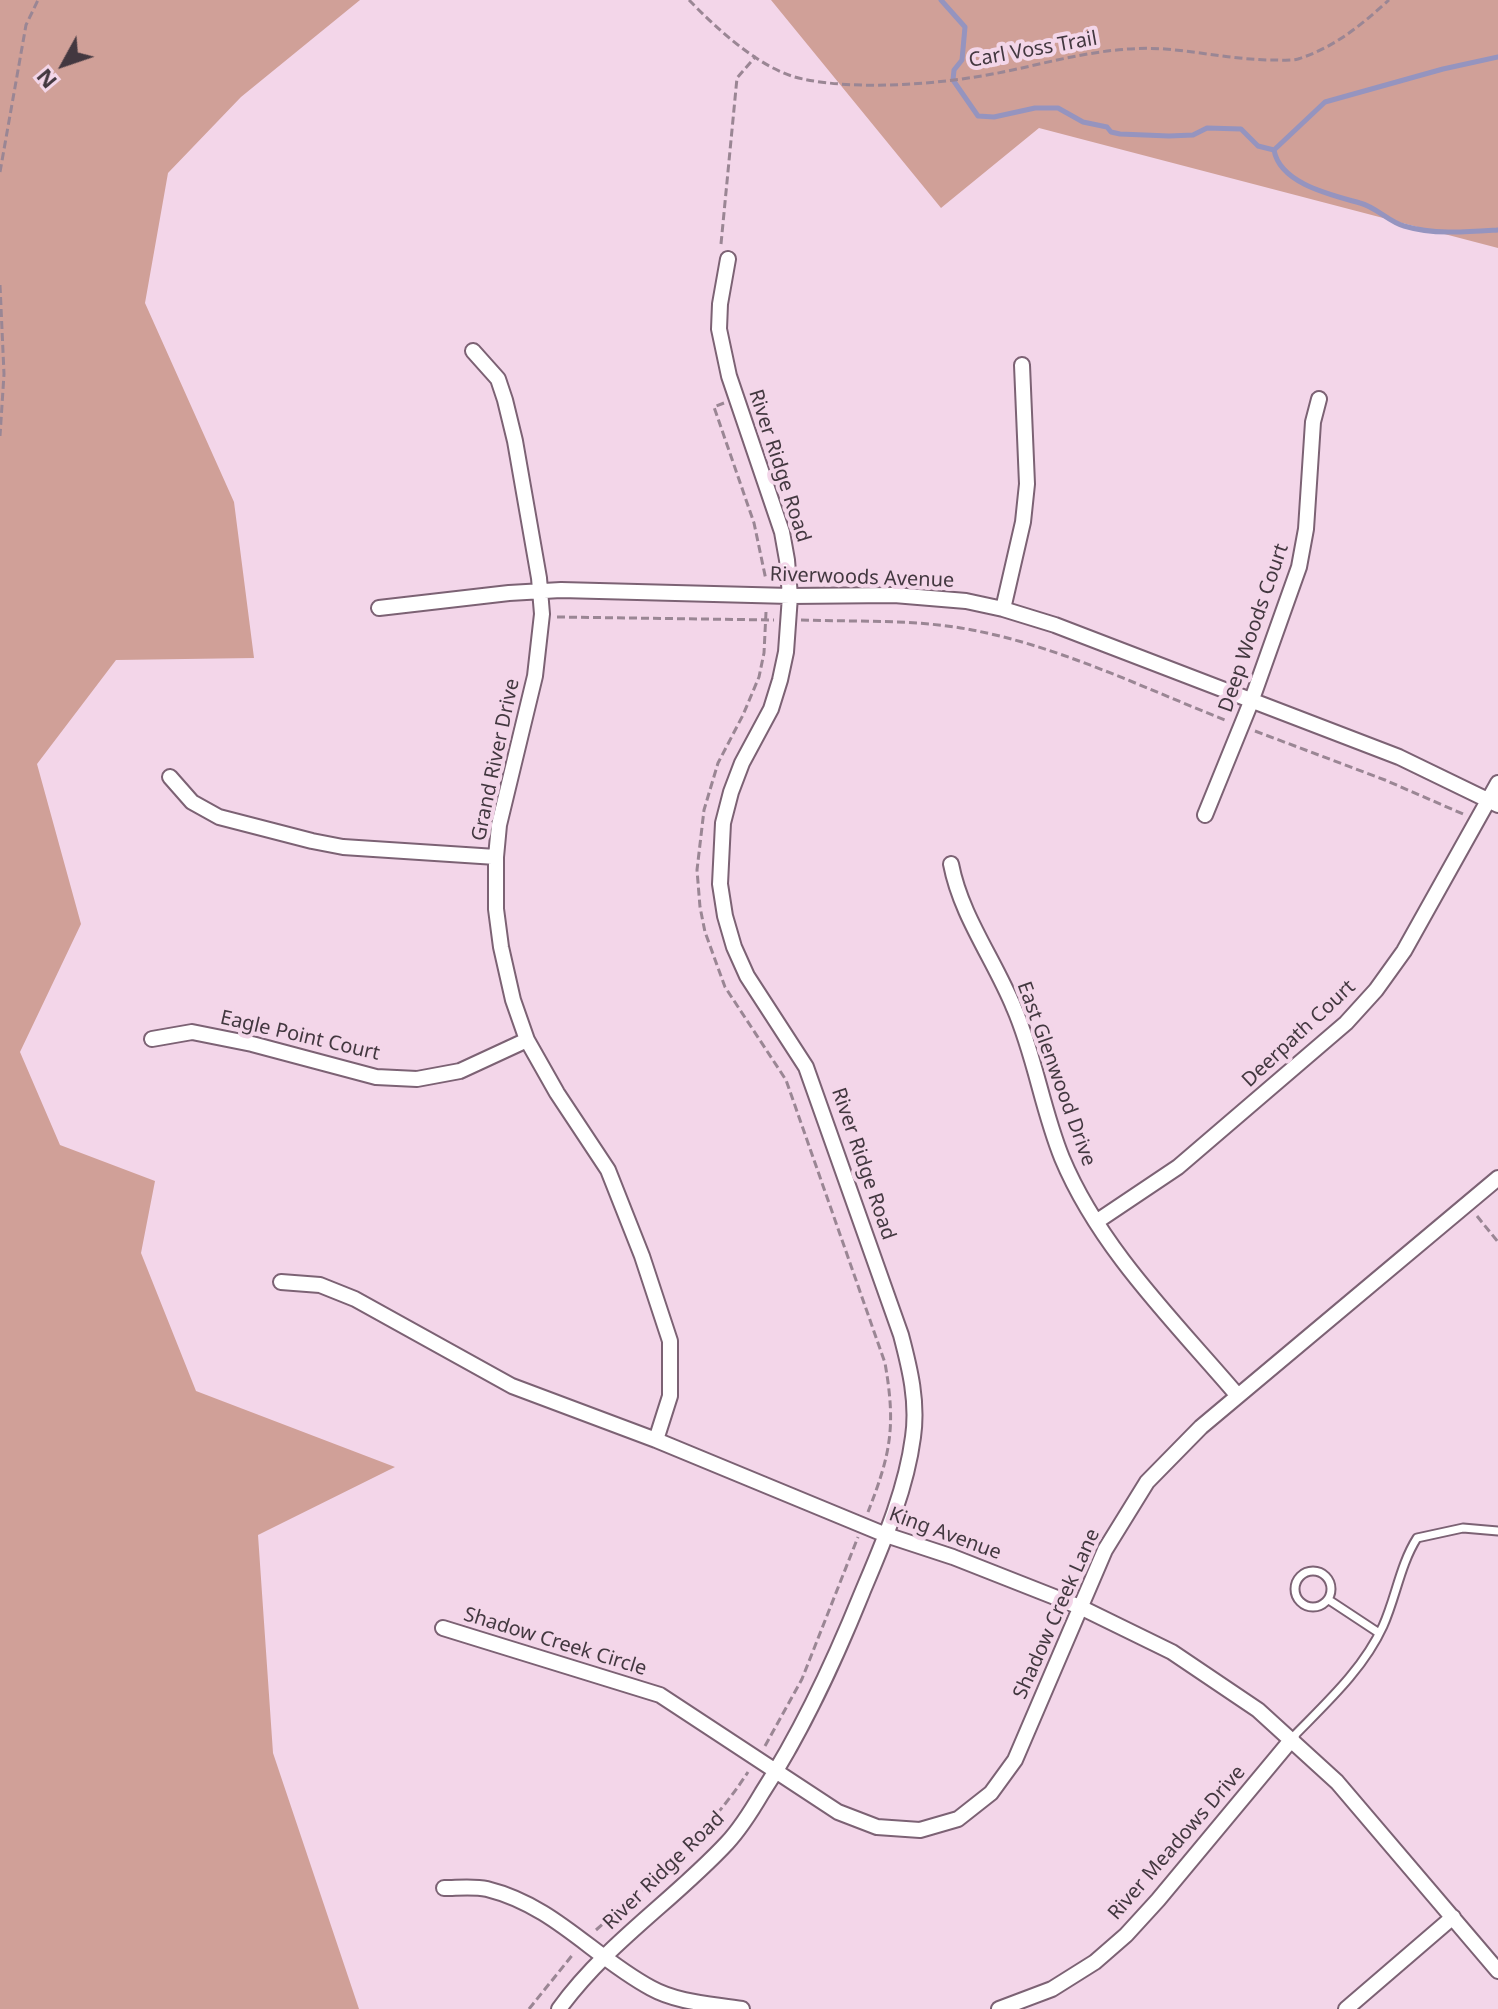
<!DOCTYPE html>
<style>
body{margin:0}
#map{position:relative;width:1498px;height:2009px;overflow:hidden;background:#f3d6e9;font-family:"Noto Sans",sans-serif}
canvas{display:block}
.north{position:absolute;left:24px;top:24px;width:80px;height:80px;-webkit-text-stroke:6px #f3d6e9;paint-order:stroke;rotate:230deg;font-size:22px;font-weight:700;line-height:32px;text-align:center;color:#433840}
.north::after{content:'';display:block;margin:auto;width:28px;height:36px;background:#433840;clip-path:polygon(50% 0,100% 100%,50% 72%,0 100%)}
</style>
<div id="map">
<canvas width="1498" height="2009"></canvas>
<div class="north">N</div>
</div>
<script>
const context = document.querySelector('canvas').getContext('2d');
context.lineJoin = 'round';
function paint(path, color) {
  context.fillStyle = color;
  context.fill(path, 'evenodd');
}
function stroke(path, color, width, dash) {
  context.strokeStyle = color;
  context.lineWidth = width;
  context.lineCap = dash ? 'butt' : 'round';
  context.setLineDash(dash || []);
  context.stroke(path);
}
function write(font, color, halo, rows, align = 'center') {
  context.font = font + ' "Noto Sans",sans-serif';
  context.lineWidth = 8;
  context.setLineDash([]);
  context.textBaseline = 'middle';
  context.strokeStyle = halo;
  context.fillStyle = color;
  for (const [text, x, y, turn = 0] of rows) {
    context.save();
    context.translate(x, y);
    context.rotate((+turn || 0) * Math.PI / 180);
    context.textAlign = isNaN(turn) ? turn : align;
    if (halo) context.strokeText(text, 0, 0);
    context.fillText(text, 0, 0);
    context.restore();
  }
}
const green = new Path2D(`
 M0 0H360L241 97 168 173 145 303 234 502 254 658 116 660 37 764 81 924 20 1052 60 1145 155 1181 141 1253 196 1391 395 1467 258 1535 273 1753 359 2009H0Z
 M771 0H1498V248L1039 128 941 208Z`);
const stream = new Path2D(`
 M941 0 965 27 962 60 954 70 953 80 978 116 994 117 1035 108H1058L1083 122 1107 127 1111 132 1120 134 1169 136 1193 135 1207 128 1241 129 1258 146 1274 150
 M1274 150C1280 184 1332 195 1360 203 1376 207 1389 222 1404 226 1434 235 1468 232 1498 230
 M1274 150 1325 102 1443 69 1498 57`);
const path = new Path2D(`
 M689 0C717 29 762 71 803 79 860 91 945 84 1003 72 1056 61 1109 45 1165 49 1202 52 1237 60 1274 60 1281 60 1290 61 1298 59 1335 47 1360 26 1389 0
 M0 172 26 25 38 0
 M721 244 737 78 756 56
 M0 285 4 374 0 436
 M724 403 714 407 754 523 766 580
 M766 612 764 653 759 677 743 715 718 763 704 810 697 870 700 907 705 932 725 987 786 1080 885 1363C896 1426 891 1453 868 1512
 M557 617 774 620
 M801 620C858 622 916 619 972 630 1058 646 1144 688 1225 720
 M1255 731 1385 780 1463 814
 M1477 1216 1498 1242
 M765 1746 802 1679 858 1537
 M596 1930C652 1881 707 1835 748 1772
 M529 2009 574 1953`);
const service = new Path2D(`
 M1295 1589a18 18 0 1 1 36 0a18 18 0 1 1-36 0Z
 M1329 1600 1379 1633
 M1292 1738C1325 1704 1363 1670 1383 1626 1396 1597 1400 1565 1417 1538L1463 1528 1498 1531`);
const minor = new Path2D(`
 M473 351 498 379 505 400 515 441 539 578 542 614 535 676 499 825 496 857V909L501 947 513 1000 527 1040 557 1093 608 1170 642 1256 670 1341V1396L656 1440
 M379 608 509 593 561 590 790 596 894 595 966 601 1003 609 1055 625 1399 757 1498 805
 M1003 609 1023 522 1027 484 1022 365
 M170 777 192 802 219 817 312 841 343 847 496 857
 M1205 815 1251 702 1299 567 1306 529 1313 422 1319 399
 M951 864C961 916 994 959 1014 1008 1035 1056 1042 1109 1062 1158 1100 1249 1175 1322 1238 1396
 M152 1039 192 1032 252 1044 376 1077 417 1079 460 1071 527 1040
 M1096 1222 1178 1167 1346 1023 1376 990 1404 951 1498 783
 M281 1282 320 1285 355 1299 512 1386 656 1440 886 1535 953 1557 1080 1607 1172 1652 1258 1710 1337 1782 1498 1971
 M443 1628 660 1695 838 1812 877 1827 920 1830 958 1819 991 1793 1015 1760 1105 1550 1147 1482 1201 1427 1498 1178
 M444 1888C457 1888 474 1886 487 1889 555 1906 593 1957 651 1988 678 2003 712 2004 742 2009
 M559 2009C606 1944 673 1901 727 1843 741 1828 752 1810 762 1793 803 1730 834 1662 862 1593 883 1543 906 1491 913 1437 918 1402 910 1369 901 1335L806 1067 747 976 734 947 725 916 720 884 723 823 731 792 742 763 771 709 780 680 786 652 790 596 787 560 782 532 729 376 719 329 720 304 728 259
 M999 2009 1052 1989 1095 1962 1126 1935 1158 1900 1292 1739
 M1346 2009 1453 1917`);
const streetNames = [
 ["Carl Voss Trail",1033,50,-10],
 ["River Ridge Road",779,466,72],
 ["Riverwoods Avenue",862,578,2],
 ["Deep Woods Court",1254,628,-71],
 ["Grand River Drive",496,760,-78],
 ["Deerpath Court",1299,1034,-43],
 ["Eagle Point Court",300,1036,13],
 ["East Glenwood Drive",1056,1074,70],
 ["River Ridge Road",863,1164,71],
 ["King Avenue",945,1534,20],
 ["Shadow Creek Lane",1057,1614,-66],
 ["Shadow Creek Circle",555,1642,17],
 ["River Meadows Drive",1177,1843,-49],
 ["River Ridge Road",664,1871,-44]
];
paint(green, '#d0a098');
stroke(stream, '#9594bf', 5);
stroke(service, '#7c6274', 11);
stroke(minor, '#7c6274', 18);
stroke(path, '#9a8694', 3, [8, 4]);
stroke(service, '#fff', 7);
stroke(minor, '#fff', 14);
write('20px', '#433840', '#f3d6e9', streetNames);
</script>
